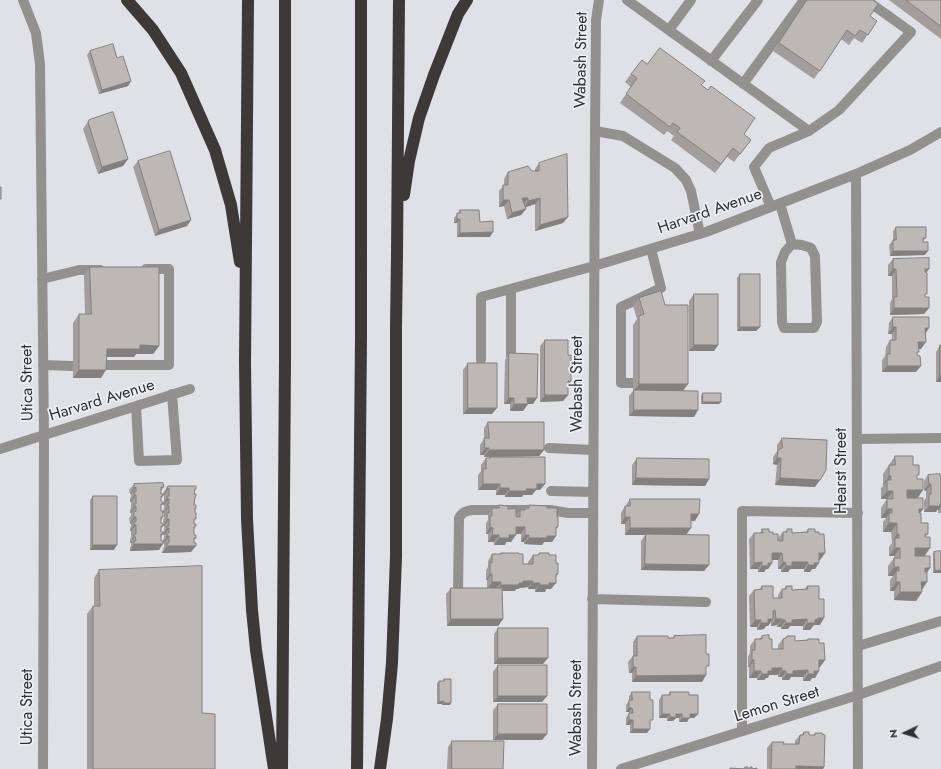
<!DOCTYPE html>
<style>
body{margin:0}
#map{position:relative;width:941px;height:769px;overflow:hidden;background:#dfe1e6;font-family:Jost,sans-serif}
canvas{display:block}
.north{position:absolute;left:885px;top:713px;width:40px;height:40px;-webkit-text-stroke:3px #eceef3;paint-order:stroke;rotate:266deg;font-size:11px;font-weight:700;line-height:16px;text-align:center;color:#303133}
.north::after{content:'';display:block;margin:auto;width:14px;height:18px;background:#303133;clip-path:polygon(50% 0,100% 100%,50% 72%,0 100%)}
</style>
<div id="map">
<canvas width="941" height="769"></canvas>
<div class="north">N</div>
</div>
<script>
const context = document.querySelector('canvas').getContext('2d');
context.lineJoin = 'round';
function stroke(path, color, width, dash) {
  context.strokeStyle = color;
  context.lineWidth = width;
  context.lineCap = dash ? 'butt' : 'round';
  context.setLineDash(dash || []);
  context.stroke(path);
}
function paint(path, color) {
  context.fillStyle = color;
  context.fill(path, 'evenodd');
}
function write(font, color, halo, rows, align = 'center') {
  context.font = font + ' Jost,sans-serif';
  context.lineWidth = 3.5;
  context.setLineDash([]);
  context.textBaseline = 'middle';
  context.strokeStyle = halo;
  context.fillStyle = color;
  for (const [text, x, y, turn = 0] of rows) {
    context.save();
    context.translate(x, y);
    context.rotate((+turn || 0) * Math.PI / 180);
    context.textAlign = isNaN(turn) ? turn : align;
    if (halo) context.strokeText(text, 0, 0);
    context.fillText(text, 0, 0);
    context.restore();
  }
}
const minor = new Path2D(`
 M23 0 36 33 40 64 44 435 43 769
 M627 0 809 131
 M669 30 691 0
 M711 61 758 0
 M743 84 804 0
 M595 131 623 136 675 168 686 180 691 191 700 234
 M856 174 858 769
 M780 204 792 244
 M771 207 754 167 769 148 809 131 839 110 911 32 866 0
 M792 244 802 245 811 248 815 256 817 322 814 328H784L782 322 781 262 785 252Z
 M42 279 79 270H100
 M511 289V356
 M481 360V297L594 266 706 232 856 174 910 150 941 132
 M43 365 73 366
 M101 365H169V269H146
 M633 383H621V307L661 288 651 249
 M136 406 139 461 177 460 172 394
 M857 439 941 438
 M549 448 593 450
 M0 449 190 389
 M551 491 593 492
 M458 594 459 518C462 512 466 511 472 510H550L568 513H593
 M592 599 706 602
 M858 646 941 621
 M742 731V511L858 513
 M592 769 595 131 596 20 599 0
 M621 769 858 695 941 666`);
const highway = new Path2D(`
 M127 0 153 30 181 73 215 150 231 205 240 262
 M248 0 245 363 247 519 252 610 256 650 274 769
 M404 195 409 161 419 118 434 75 458 14 467 0
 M282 769 285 361V0
 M357 769 361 337V0
 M380 769 387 719 392 663 396 557V327L397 254 399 0`);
const wall = new Path2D(`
 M807 0 870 16 877 21 862 43 854 38 849 45 841 39 814 79 773 51Z
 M889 0H941V39Z
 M90 51 117 58 131 81 128 86 99 94 87 55Z
 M647 64 701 85 744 134 751 140 734 162 727 157 715 173 671 140 674 136 667 131 664 135 620 103 631 87 625 82 631 74Z
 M89 120 128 159 123 166 98 174 83 129Z
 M138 161 191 220 187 226 155 236 133 167Z
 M539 163 563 223 535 231V204L525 207 526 209 521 215 507 219 504 206 499 207V191L504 185V179L508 172 535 171V169Z
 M460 210 480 222 490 237H457V223H454V218Z
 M896 227 926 238 923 241 925 255 890 256 889 245 893 240V231Z
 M893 259 929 269 926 273 925 296 929 308 924 314 890 315V303L892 299V276H888V265Z
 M90 267 159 346 153 354H136L134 357H107L101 378H73V323L79 314H85L84 275Z
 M740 274 760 327 756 331H737V278Z
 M694 294 718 345 714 351H689V301Z
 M639 298 688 384 683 390 698 410 694 417 629 416V396L633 391V325L637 319 633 306Z
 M893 317 929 328 926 333 921 349H918L917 355 916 372H882V360L885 356 886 347 890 340H892V334H888L889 323Z
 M545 340 568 355 571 381 568 386V395L563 401 540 402V346Z
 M940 345H941V382H936V352Z
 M509 353 533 404H528L523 411H510V404H504L505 360Z
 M468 363 492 414H463V370Z
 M703 393 719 404H701V395Z
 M488 422 544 450 539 456 495 457 545 484 540 490H536L532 495H523L522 497H505V495H496V490H478V475L481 471V465L486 458H489L490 457H484V455H480V445L484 439V428Z
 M782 438 815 487 775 485 777 465 773 464V457L777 451V445Z
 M895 456 913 465 917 478V498L921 523 928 534 925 537 924 556 930 568 927 572V582L922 590V592L916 601 894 600V591H890V580L893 576H888V566L894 558V556H889V547L892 543 891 532H883V522L886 518H881V508L887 499H881V488L884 485H883V474Z
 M637 458 709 479 705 486 632 485V465Z
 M928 475 940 476H941V513H938V510H937L936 512H924V501L926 498V491L924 490V481Z
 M134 484 164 487 161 491V494L163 495V493L168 486 196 489 194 491V494L196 496 195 499 194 505 196 508 195 511 194 524 196 526 194 529V535L196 538 194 541 191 552 162 553 163 549 164 547V543H163L159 550 130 551V548L131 546V543H130V540L131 537V531H130V528L131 526V524H130L129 518 131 516V513H130V510L131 508V502H130V499L131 496V494H130L129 490ZM163 495H164V500L163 503V505H164V508L163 511H161V506L163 504 161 501V499L163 496ZM163 513H164V517L163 520V524L161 523V520L163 517ZM163 526H164V530L163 532H161V529ZM163 534 164 535V538L163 540V541H161V537Z
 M93 496 114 550H90V500Z
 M630 499 695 521H691L686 535 709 565 704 571 641 570V541L645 535H625V524H621V513L625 506H626V505Z
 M499 505 508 509 516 516 520 510H524L526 508H527L529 505 547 508 557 517 558 527 556 529 552 542H544L542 545 524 544V542H521V534H516L511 542H506L505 545H494V542H488V534H486V523L488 520V515L492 508H497Z
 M762 529 769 532 778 538 783 532H785L787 529 792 533 806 532 808 529 819 534 825 553 820 560H819L815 569H812L810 572H804V569H790L788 572H781V569H778V560H772V563L768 569H766L764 572H758V569H750L749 539 754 533H760Z
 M934 552 941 573H933V554Z
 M501 553 519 554 523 564H528V562L533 555H538L539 553 549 555 556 563 558 574 556 577 551 589H546L545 592H535V589H528V587L520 588 518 589H516L515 591H502L503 619 498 626H447L446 594 451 588H487V580H486V570L488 567V561L492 554H500Z
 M99 570 202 713 215 769H87V614L93 606H94V578Z
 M762 586 773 598H778V595L782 589H784L786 586 792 590 805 589 807 586 820 625H814L813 626 810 630H803V626H790L788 629H781V627H777V625L771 626V622L768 626H766L764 629 757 630V627H750L749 596 754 590H759Z
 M498 628 543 664H494V634Z
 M637 636 672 638 674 636 706 671V675L702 682H632V673H629L628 662 633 656V642Z
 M762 636 769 639 772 649H778V645L783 639 785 638 787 636 795 641 807 640 808 639 819 643 825 660 820 667H819L815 678H812L810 681H803V677H791L789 680H782V677H778V675H769L768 678H766L764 680H757V678H749V667H748V656L750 653V646L755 639H759Z
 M498 665 547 696 542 702H493V672Z
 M444 679 450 705H442V704H437V683L439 681H443Z
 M632 692 650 724 647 733H630V725H626V718L629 713V712H626V705L629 701V696Z
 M670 692 689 695 698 714 694 718H689L687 722H679V718H676L673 721H667V718H659V700L662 695H668Z
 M498 704 547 734 542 740H493V710Z
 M804 732 809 735H814L815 733 824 767 823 769H767V748L772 742 783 744H795V741L800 735H801Z
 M452 741 503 769H447L448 747Z`);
const shadedWall = new Path2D(`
 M131 81 128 86 99 94 102 90Z
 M128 159 123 166 98 174 102 167Z
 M522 198H528L524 204Z
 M540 198 535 204 524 208 528 201Z
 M503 200H509L504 206 499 207Z
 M526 209 521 215 507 219 512 213Z
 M568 217 563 223 535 231 540 225Z
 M457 219H460L457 223H454Z
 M191 220 187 226 155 236 159 230Z
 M493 232 490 237H457L460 233Z
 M893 251H928L925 255 890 256Z
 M893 269H896L892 276H888Z
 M925 269H929L924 275Z
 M894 308H929L924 314 890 315Z
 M740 327H760L756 331H737Z
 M893 327H896L892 334H888Z
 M925 328H929L924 335Z
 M918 342H926L921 349H914Z
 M140 345 159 346 153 354H136L134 357H101L107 349Z
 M694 345H718L714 351H689Z
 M887 366H921L916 372H882Z
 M79 370H106L101 378H73Z
 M940 375H941V382H936Z
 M568 381H571L567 387Z
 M639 384H688L682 392 634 391Z
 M545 395H568L563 401 540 402Z
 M509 398H514L510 404H504Z
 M527 398H537L533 404H528L523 411H510L514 404Z
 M703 402H721L719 404H701Z
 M468 408H497L492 414H463Z
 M634 410H698L694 417 629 416Z
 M485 448H489L484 455H480Z
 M489 450H544L539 456 484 457Z
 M777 458H781L777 465 773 464Z
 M889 476H891L887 482V480L884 485H883Z
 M636 478 709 479 705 486 632 485Z
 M780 478 820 480 815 487 775 485Z
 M483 484H500L496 490H478Z
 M537 484H545L540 490H536L532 495H523L522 497H505L509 491 526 489Z
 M929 484H931L926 491 924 490Z
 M136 487 131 494H130L134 488Z
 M169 488 164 495H163L167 489Z
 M500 488H509L505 495H496Z
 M907 490H923L917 499H901Z
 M887 491H893L887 499H881Z
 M134 495H136L131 502H130Z
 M167 498 169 499 164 505H163Z
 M940 504H941V507L938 510H937L936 512H924L929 506Z
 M136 506 131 513H130L134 507Z
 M168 506H169L164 513H163Z
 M887 509H892L886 518H881Z
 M919 509H923L917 518Z
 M691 514H699L695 521H686Z
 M134 517H136L131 524H130Z
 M625 517H630L625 524H621Z
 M167 519H169L164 526H163Z
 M889 523H897L891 532H883Z
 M134 525H136L131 531H130Z
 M490 527 493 528 488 534H486Z
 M516 527H525L521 534H511Z
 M167 528H169L164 535H163Z
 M630 528H691L686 535H625Z
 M897 534H899L895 541V538L891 543Z
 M492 535H499L494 542H488Z
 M509 535H516L511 542H506L505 545H494L499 538Z
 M525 535H529L524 542H521Z
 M134 536H135L131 543H130Z
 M167 536H169L164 543H163Z
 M547 536H556L552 542H544L542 545 524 544 529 538Z
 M134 544H163L159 550 130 551Z
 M93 545H117L114 550H90Z
 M167 546H196L191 552 162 553Z
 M895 548H900L894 556H889Z
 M915 548H930L924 557H909Z
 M772 553H782L778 560H768Z
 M819 553H825L820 560H814Z
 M762 562 758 569H750L754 563Z
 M783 562 786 563 781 569H778Z
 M792 562H808L804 569H790L788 572H781L786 566Z
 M768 563H772L768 569H766L764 572H758L762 566Z
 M814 563H819L815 569H812L810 572H804L808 565Z
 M645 564 709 565 704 571 641 570Z
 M894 567H899L893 576H888Z
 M925 568H930L924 577Z
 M941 570V573H933L935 571Z
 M490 574H492L487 580H486Z
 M523 581H533L528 587 520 588 518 589H516L515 591H496L501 585 519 583Z
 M492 582H501L496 589H487Z
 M896 582H900L894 591H890Z
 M921 582H927L921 591Z
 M532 583H540L535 589H528Z
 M549 583H556L551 589H546L545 592H535L539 585Z
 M900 592H922L916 601 894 600Z
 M818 618H824L820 625H814L813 626 810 630H803L807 623Z
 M451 619H503L498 626H447Z
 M768 619H773L768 626H766L764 629 757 630 761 623Z
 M776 619H782L777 625 771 626Z
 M807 619 803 626H790L788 629H781L786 623 792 620Z
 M755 620H761L757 627H750Z
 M782 620H785L781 627H777Z
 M498 658H548L543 664H494Z
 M752 660H754L749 667H748Z
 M819 660H825L820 667H814Z
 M633 667H636L632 673H629Z
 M772 668H782L778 675H769L768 678H766L764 680H757L762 674 768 671Z
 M808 670 803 677H791L789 680H782L786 674 793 671Z
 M754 671H761L757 678H749Z
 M782 671H786L782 677H778Z
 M814 671H819L815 678H812L810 681H803L808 674Z
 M706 675 702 682H632L636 676Z
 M498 696H547L542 702H493Z
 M444 701 442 704H437L439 702Z
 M444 703H451L450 705H442Z
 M629 708H632L629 712H626Z
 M662 714H670L667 718H659Z
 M676 714H682L679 718H676L673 721H667L670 717Z
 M690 714H698L694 718H689L687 722H679L682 718Z
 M629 720H633L630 725H626Z
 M633 729H650L647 733H630Z
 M498 734H547L542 740H493Z
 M796 766 824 767 823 769H794Z`);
const building = new Path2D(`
 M807 0H873L878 4 870 16 877 21 868 35 860 30 855 36 847 30 820 71 779 43Z
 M906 0H941V26Z
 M113 44 117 58 123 56 131 81 102 90 90 51Z
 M660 48 705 81 701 85 708 90 711 86 755 118 744 134 751 140 740 154 733 148 721 164 677 132 680 128 673 123 670 127 626 94 637 78 631 74 642 60 647 64Z
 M113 112 128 159 102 167 88 122 89 120Z
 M170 151 191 220 159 230 138 161Z
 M567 154 568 217 540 225V198L528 201V198H522L526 209 512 213 509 200H503V185H508V172L528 166 532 171H539V163Z
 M0 187H1V199H0Z
 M460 210H479L480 222 493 221V232L460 233V219H457V213H460Z
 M896 227H926V238H923V242H928V251H893V240H896Z
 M929 258V269H925V272L927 273V294H925V297H929V308H894V297H897L896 269H893V259Z
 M90 267H159V346L140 345V349H107L106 370H79V314H91Z
 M740 274H760V327H740Z
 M661 291 665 305H688V384H639V316L644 314 639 298Z
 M694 294H718V345H694Z
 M893 317H929V328H925L926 342H918L919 352H917V355L920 356 921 366H887V354H890V340H896V327H893Z
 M545 340H568V355H571V381H568V395H545Z
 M940 345H941V375H940Z
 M509 353 538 354 537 398H527L528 404H514V398H509Z
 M468 363H497V408H468Z
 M634 390 698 391V410H634Z
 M703 393H721V402H703Z
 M488 422H544V450H489V448H485L484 438H489Z
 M782 438 827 440 826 470 820 480 780 478 781 458H777L778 450 782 448Z
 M895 456H913V465H919V475H917V479H923V490H907V498H923V509H919V513H921V523H928V534H925V537H930V548H915V556H930V568H925V572H927V582H921L922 592H900V582H896V571H899V567H894V558H900V548H895V538H899V534H897V523H889V513H892V509H887V499H893V491H887V480H891V476H889V465H895Z
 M490 457H545V484H537V489H526L527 491H509V488H500V484H483V469H486V458H490Z
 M637 458 709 459V479L636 478Z
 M940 474V476H941V504H940V506H929V494H931V484H929L928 475Z
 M163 483 164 487H161V494H163V496H161V501L163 502V504H161V511H163V517H161V523L163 524V526H161V532H163V534H161V541H163V544H134V541H136L135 536H134V534H136V525H134V522H136V517H134V512L136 511V506L134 507V504H136V495H134V492H136V487L134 488V484Z
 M168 486H196V489H195L194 494H196V496L195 497 194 505H196V508H195V513H196V519H194V524H196V526L194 527V535H196V538H194V543H196V546H167V543H169V536H167V533H169V528H167V526H169V519H167V513H169V506H168L167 504H169V499L167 498V496H169V488L167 489Z
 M93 496H117V545H93Z
 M630 499H700L699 514H691V528H630V517H625V506H630Z
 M499 505 508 506V509L516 508V517H520V510H525L526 508H529V505L547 506V508H557V517H558V527H556V536H547V538H529V535H525V527H516V535H509V538H499V535H492L493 528 490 527V516H492V508H499Z
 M762 529H769V532H773V534H778V541H783V532H787V529H792V533L808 532V529H815V532H819V534H824L825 553H819V563H814L815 565H808V562H792V566H786V563L783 562 782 553H772V563H768V566H762V562L754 563V533H763Z
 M646 534 709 535V565L645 564Z
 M941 551V570L935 571 934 552Z
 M501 553H519V554H523V564H533V555H539V553H549V555H556V563H558V574H556V583H549V585H539L540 583H532L533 581H523V583H519V585H501V582H492V574H490V563H492V554H501Z
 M202 566V713L215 714V769H93V606H100L99 570Z
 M762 586H773V598H782V589H786V586H792V590L808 589 807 586H819V599H824V618H818V619L815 620V623H807V619L792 620V623H786L785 620H782V619H776L775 610 773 611V619H768V623H761V620H755L754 590 762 589Z
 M451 588H502L503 619H451Z
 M498 628H548V658H498Z
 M706 635V654H709V666H706V675L636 676V667H633V656H637V636H668V638H674V636Z
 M769 635V639H772V649H783V639L786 638 787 636H795V641L808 640V639H819V643H824L825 660H819V671H814V674H808V670L793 671V674H786V671H782V668H772V671H768V674H762L761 671H754V660H752V650H755V639H762V636Z
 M498 665H547V696H498Z
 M444 679H451V703H444V701L439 702V681H444Z
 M632 692H650V700H653V720H650V729H633V720H629V713H633L632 708H629V700H632Z
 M670 692H689V695H698V714H690V718H682V714H676V717H670V714H662V695H670Z
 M498 704H547V734H498Z
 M804 732H809V735H815V733H822V734L825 735 824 767 796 766V769H771L772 742H784L783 744H799L800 735H803Z
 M452 741H504L503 769H452Z
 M745 767H748V769H750V767H752V769L757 768V769H730V768L745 769Z`);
const streetNames = [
 ["Wabash Street",582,60,-89],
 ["Harvard Avenue",710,212,-19],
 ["Utica Street",28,383,-91],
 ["Wabash Street",578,384,-90],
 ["Harvard Avenue",102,401,-17],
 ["Hearst Street",842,471,-90],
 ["Lemon Street",777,705,-17],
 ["Utica Street",28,707,-90],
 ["Wabash Street",577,708,-90]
];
stroke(minor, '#939190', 10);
stroke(highway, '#3d3938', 12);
paint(wall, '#a39d9d');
paint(shadedWall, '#84807f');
paint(building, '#bdb7b6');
stroke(building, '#84807f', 1);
write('16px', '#303133', '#eceef3', streetNames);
</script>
